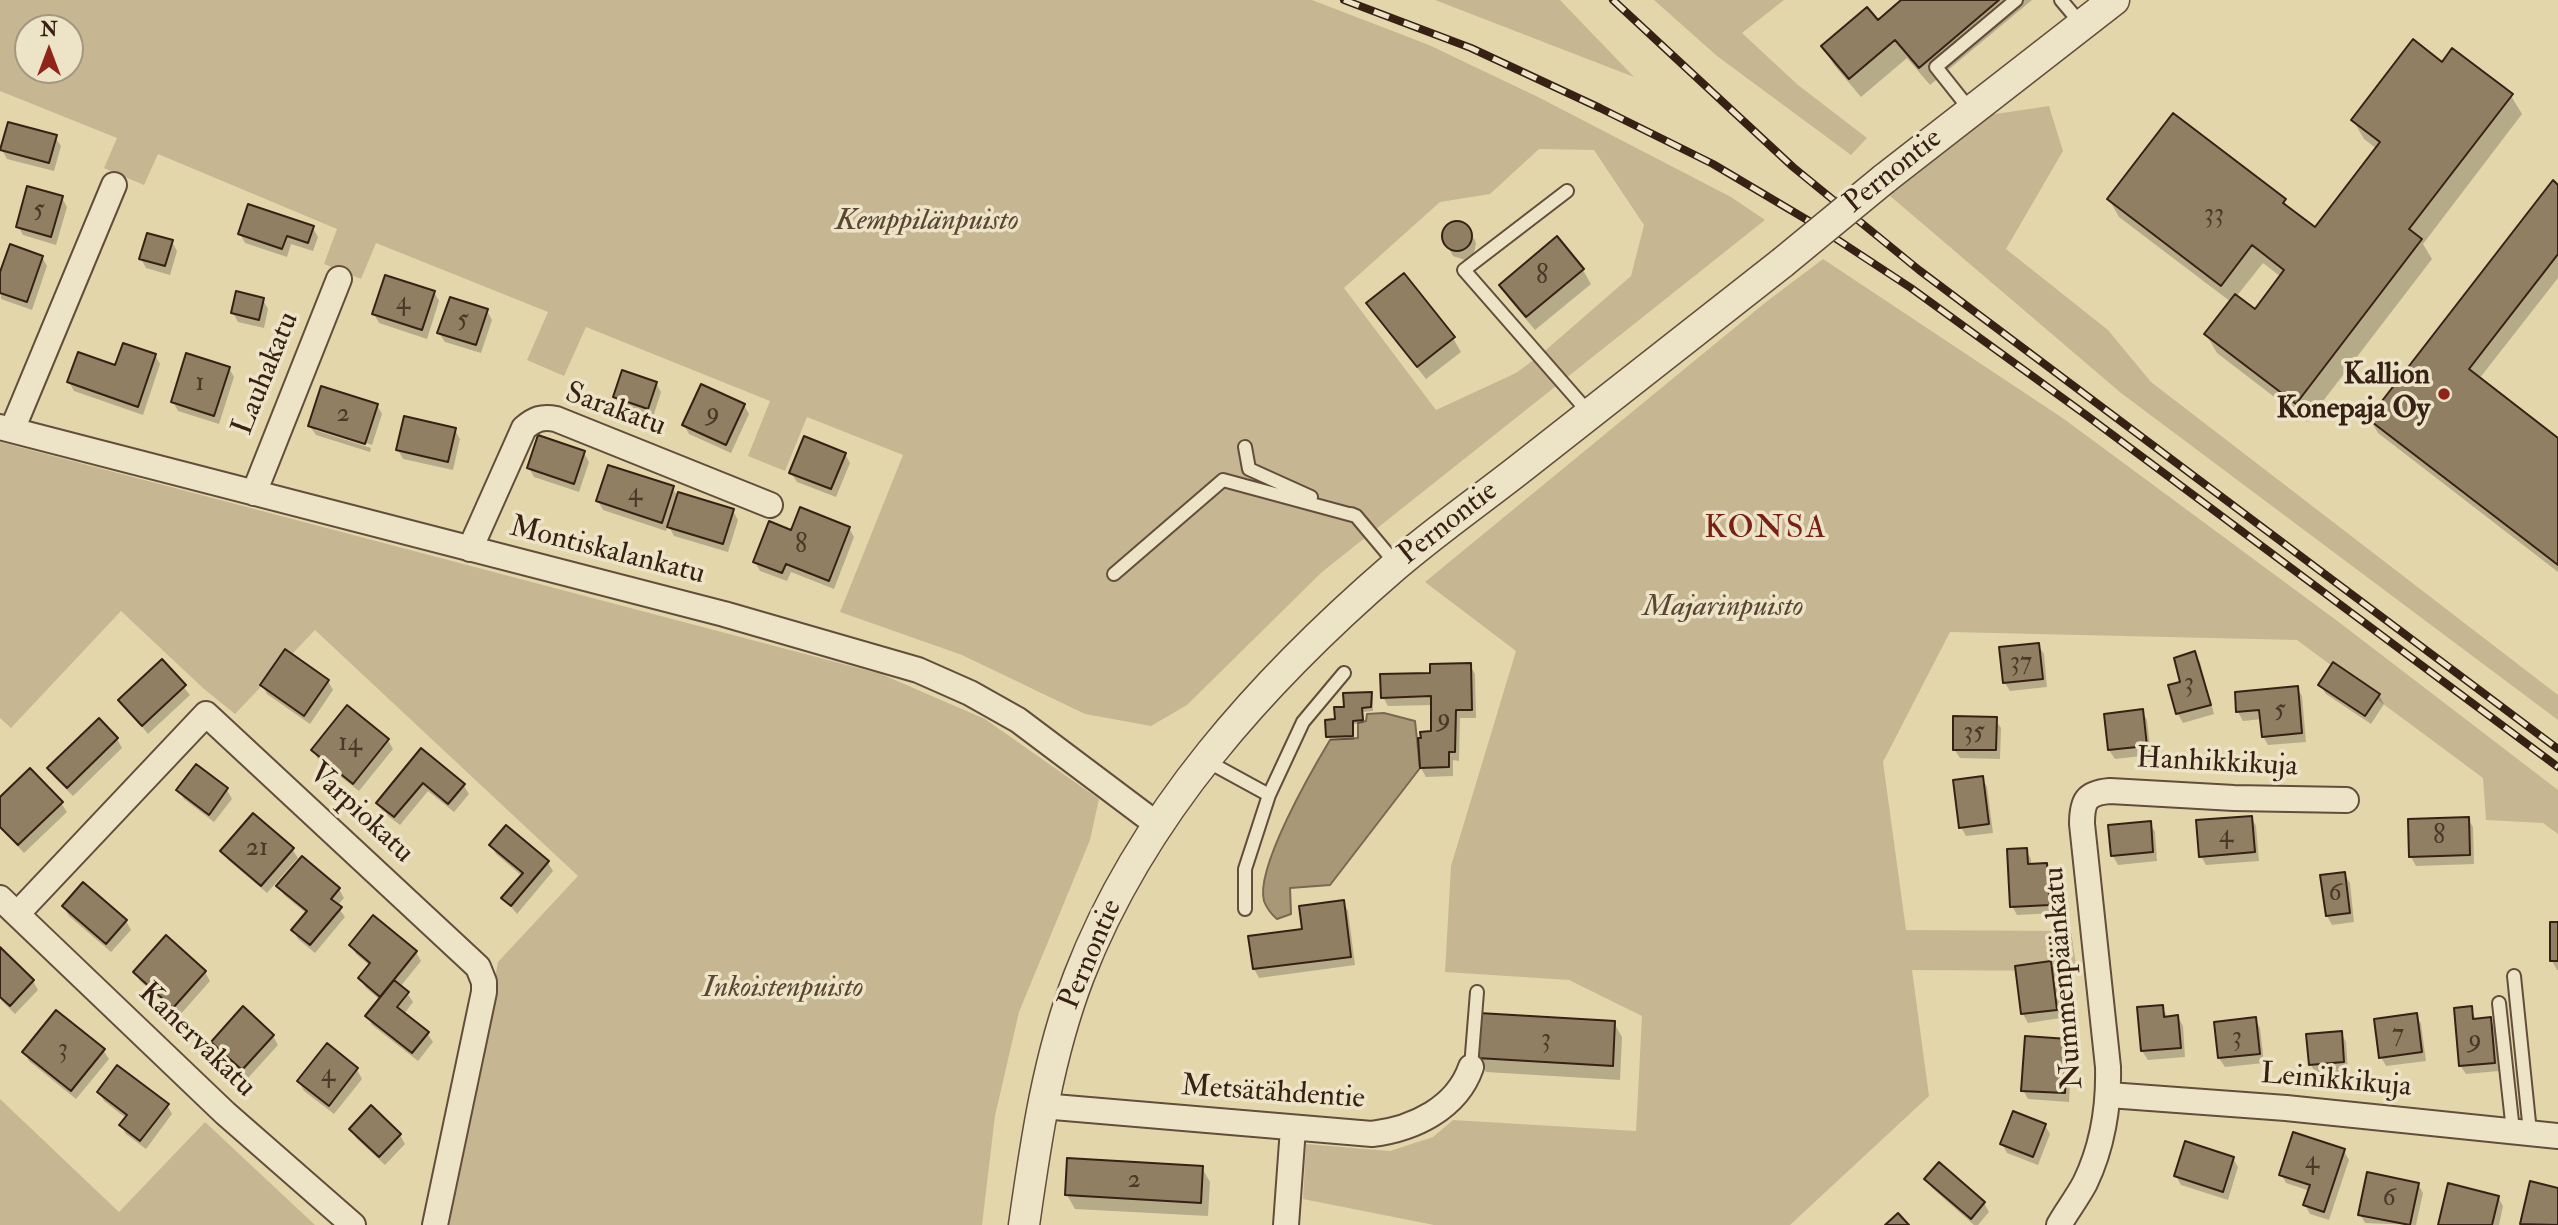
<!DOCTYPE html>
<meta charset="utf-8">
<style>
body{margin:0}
#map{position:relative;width:2558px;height:1225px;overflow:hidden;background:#e3d6ab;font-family:"IM FELL Double Pica",serif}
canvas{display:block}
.north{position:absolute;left:14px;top:14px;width:70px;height:70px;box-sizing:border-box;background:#ede4c8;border:2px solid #a49680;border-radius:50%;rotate:0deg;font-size:19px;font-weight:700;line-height:28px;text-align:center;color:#372115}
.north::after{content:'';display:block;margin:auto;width:24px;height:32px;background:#8f2418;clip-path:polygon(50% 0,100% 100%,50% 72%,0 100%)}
</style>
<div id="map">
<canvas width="2558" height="1225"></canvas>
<div class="north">N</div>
</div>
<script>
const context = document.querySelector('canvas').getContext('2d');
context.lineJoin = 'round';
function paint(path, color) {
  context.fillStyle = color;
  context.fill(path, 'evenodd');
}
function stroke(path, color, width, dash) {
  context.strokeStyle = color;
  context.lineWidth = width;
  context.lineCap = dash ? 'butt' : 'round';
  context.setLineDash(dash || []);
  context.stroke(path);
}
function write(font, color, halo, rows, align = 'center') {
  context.font = font + ' "IM FELL Double Pica",serif';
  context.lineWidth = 7;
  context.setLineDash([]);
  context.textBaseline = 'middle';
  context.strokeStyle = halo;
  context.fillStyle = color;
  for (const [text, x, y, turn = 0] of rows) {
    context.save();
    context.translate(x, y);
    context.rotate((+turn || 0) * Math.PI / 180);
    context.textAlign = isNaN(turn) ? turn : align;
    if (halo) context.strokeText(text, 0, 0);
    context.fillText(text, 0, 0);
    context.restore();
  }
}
const green = new Path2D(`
 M0 0H1312L1429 45 1538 97 1731 197 1765 220 1322 572 1187 705 1151 726 1085 714 962 655 840 612 903 455 807 417 785 471 748 456 770 401 586 327 564 376 527 360 548 312 376 243 361 279 324 264 337 229 158 154 144 185 104 168 117 138 0 91ZM28 28H70V70H28ZM1539 149 1594 150 1644 225 1631 276 1539 356 1516 373 1436 410 1344 288 1440 202 1490 194Z
 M1435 0H1560L1634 77Z
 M1654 0H1784L1742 33 1798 85 1867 138 1851 155 1717 56Z
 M2049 106 2063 151 2006 249 2108 330 2151 382 2558 695V720L2121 393 1889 195 1989 115Z
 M1823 259 2064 419 2340 623 2558 790V834L2543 823 2486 820 2483 778 2297 640 1950 632 1883 762 1906 930 2071 931 2077 971 1912 970 1929 1096 1790 1225H1434L1303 1199 1306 1144 1390 1151 1433 1137 1453 1120 1636 1131 1642 1016 1569 980 1445 972 1451 866 1516 651 1425 582 1766 302Z
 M0 442 881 674 985 719 1099 799 1090 840 1019 1012 995 1116 982 1225H447L498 962 578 876 315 630 235 714 204 689 121 611 11 728 0 718Z
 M0 1099 119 1212 205 1122 315 1225H0Z`);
const water = new Path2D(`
 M1384 713 1415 721 1420 768 1330 885 1290 888 1291 914 1277 919C1271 914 1267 909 1264 901 1255 868 1312 770 1330 740L1358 738V723L1366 721 1367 714Z`);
const shadow = new Path2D(`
 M1904 0H2032L1930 85 1907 58 1861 97 1834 65 1823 46 1878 22Z
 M2442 64 2511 96 2522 114 2423 244 2432 259 2307 422 2217 353 2206 334 2231 302 2119 217 2109 199 2284 201 2290 210 2316 230 2377 149 2364 139 2353 120ZM2263 263 2281 277 2255 311 2236 297Z
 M55 137 61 146 54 171 7 159 2 150Z
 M2558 187V278L2479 379 2558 440V572L2378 433 2370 419Z
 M62 198 67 207 56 245 23 235 18 226Z
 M1453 223 1462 224 1475 240 1476 244 1473 256 1465 260 1453 256 1443 238 1445 229Z
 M313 228 318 237 313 251 291 244 287 257 245 243 240 234Z
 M172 242 177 251 170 275 146 268 141 259Z
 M42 257 47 266 32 310 1 299 0 278Z
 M1583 270 1591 284 1535 330 1509 299 1501 285Z
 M434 292 439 301 427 339 379 323 374 314Z
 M263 300 268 309 264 328 238 322 233 313Z
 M1369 303 1453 338 1461 352 1426 379 1377 317Z
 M487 311 492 320 481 353 445 342 439 333Z
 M155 355 160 364 143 415 74 391 69 382Z
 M229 368 234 377 219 424 178 411 173 402Z
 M656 383 661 392 653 417 620 406 615 397Z
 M377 405 382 414 372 445 315 426V430L371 448 370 452 316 435 310 426Z
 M744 405 749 414 731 453 689 434 684 425Z
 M455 430 460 439 453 470 403 459 398 450Z
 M584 453 589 462 579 492 534 477 529 468Z
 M845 454 850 463 836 497 797 482 791 473Z
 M672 487 678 497 733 511 738 520 728 552 674 536 668 525 666 531 603 510 598 501Z
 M849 528 854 537 834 589 791 572 787 581 760 571 755 562 792 532Z
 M2038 645 2044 654 2047 687 2010 691 2005 683Z
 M2194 654 2200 662 2214 714 2183 723 2178 714 2170 687 2182 683Z
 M162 661 190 695 148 734 120 700Z
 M1470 665 1475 674 1476 718H1460L1459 761 1453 760V776L1426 777 1421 768 1433 733V705L1388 706 1383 697Z
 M328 681 333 690 310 724 267 694 262 685Z
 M2320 685 2379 695 2384 704 2371 724 2326 694Z
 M2297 688 2302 696 2306 742 2268 745 2263 736 2262 719 2243 721 2238 712Z
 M1371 694 1373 698V711L1363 712 1364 723 1354 724V740H1330L1328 736 1346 708Z
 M2142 711 2147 720 2151 755 2115 759 2109 750Z
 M1995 719 2001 728 2000 759 1960 758 1954 749Z
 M98 720 117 739 122 748 73 796 54 777 49 768Z
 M388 740 393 749 359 791 318 759 313 750Z
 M421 750 464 786 469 794 454 812 428 791 400 825 383 812 378 803Z
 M196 766 227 790 232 799 214 822 184 799 179 790Z
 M1982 778 1987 787 1993 833 1966 836 1961 827Z
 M0 799 61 803 67 812 24 853 0 828Z
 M2251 817 2256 826 2259 861 2206 865 2201 856Z
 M2468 819 2473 827 2474 864 2416 866 2411 857Z
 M2150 823 2155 832 2157 861 2118 865 2113 856Z
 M491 845 548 863 553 871 517 914 504 898 522 876 496 854Z
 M292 849 298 858 267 893 228 860 223 851Z
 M2026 850 2031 859V866L2046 865 2052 874 2054 913 2017 915 2012 906Z
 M2344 874 2350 883 2354 922 2332 925 2327 916Z
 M279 886 339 889 344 898 337 906 345 917 315 953 298 939 293 930 307 914 284 895Z
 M1343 902 1348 911 1355 965 1259 978 1254 969Z
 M64 907 126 921 131 930 111 952 69 916Z
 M2558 923V970H2557L2552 961Z
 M351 945 416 952 421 961 400 987 407 993 413 1002 404 1014 427 1033 433 1042 418 1061 372 1025 367 1016 380 1000 365 987 360 978 370 966 356 954Z
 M0 950 33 981 38 990 15 1014 0 999Z
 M2050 963 2055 972 2061 1018 2028 1023 2023 1014 2017 967Z
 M135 972H205L210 981 179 1016 140 981Z
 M2162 1007 2168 1018 2178 1017 2183 1026 2185 1057 2148 1060 2142 1051Z
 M2471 1008 2476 1020 2490 1019 2495 1028 2499 1071 2466 1074 2460 1065Z
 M2416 1015 2421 1024 2426 1061 2386 1066 2381 1057Z
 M2255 1019 2260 1028 2264 1063 2225 1067 2219 1058Z
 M1614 1023 1622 1037 1620 1080 1486 1072 1478 1058Z
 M2341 1033 2346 1042 2348 1071 2316 1074 2311 1065Z
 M273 1036 278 1045 248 1078 218 1051 213 1042Z
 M2067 1041 2072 1050 2069 1102 2028 1099 2023 1090Z
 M327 1046 357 1070 362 1079 334 1114 304 1091 299 1082Z
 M103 1050 109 1059 76 1099 29 1061 24 1052Z
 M99 1092 167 1105 172 1114 146 1149 126 1134 121 1125 126 1118 104 1101Z
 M2045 1125 2050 1134 2038 1165 2007 1153 2002 1144Z
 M351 1129 400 1135 405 1144 385 1165 356 1138Z
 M2344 1151 2349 1160 2329 1220 2310 1214 2305 1205 2310 1191 2286 1183 2281 1174Z
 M2233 1158 2238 1167 2228 1200 2181 1185 2176 1176Z
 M1202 1168 1210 1182 1208 1216 1075 1209 1067 1195Z
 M1926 1179 1984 1203 1989 1212 1978 1225H1974L1932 1188Z
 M2418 1184 2423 1193 2416 1225 2365 1223 2360 1214Z
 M2498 1197 2503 1206 2499 1225H2440Z`);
const building = new Path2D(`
 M1901 0H1999L1919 68 1895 40 1849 79 1821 46 1867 7 1878 20Z
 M2413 39 2442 62 2452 48 2513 94 2409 229 2422 239 2296 404 2204 334 2235 294 2255 309 2284 270 2252 245 2221 286 2107 199 2173 113 2286 199 2283 203 2315 227 2380 142 2351 120Z
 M8 122 57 135 49 163 0 150Z
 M2553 180 2558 185V254L2469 369 2558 438V565L2368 419Z
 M27 186 63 196 51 237 16 227Z
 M248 204 314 226 308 243 287 236 282 249 238 234Z
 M1442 236a15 15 0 1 1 30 0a15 15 0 1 1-30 0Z
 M147 233 173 240 165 266 139 259Z
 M1557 236 1584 269 1526 317 1499 285Z
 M10 244 43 256 27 302 0 293V272Z
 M1404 273 1455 337 1417 367 1366 303Z
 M385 275 435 291 422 330 372 314Z
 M236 291 264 298 259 320 231 313Z
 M450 297 488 309 476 345 437 333Z
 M123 343 156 354 138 407 67 382 78 352 115 365Z
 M186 353 230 367 214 416 171 402Z
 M622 370 657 382 648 409 613 397Z
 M701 384 745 404 726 445 682 425Z
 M321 386 378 404 365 444 308 426Z
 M404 416 456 428 448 462 396 450Z
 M538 435 585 451 574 484 527 468Z
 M804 436 846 453 831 489 789 473Z
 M608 465 674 486 662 523 596 501Z
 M678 492 734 509 723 544 667 527Z
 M800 507 850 527 829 581 786 564 782 573 753 562 769 521 791 530Z
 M2039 643 2043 679 2003 683 1999 647Z
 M285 649 329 680 304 716 260 685Z
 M2195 651 2211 705 2176 714 2168 685 2180 682 2174 658Z
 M162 659 186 685 142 726 118 700Z
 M2333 662 2380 694 2365 716 2318 685Z
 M1471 663 1472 710H1456L1455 752H1449V767L1420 768 1418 738H1421L1420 732 1431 731V696L1381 698 1380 674 1430 673V664Z
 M2298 686 2302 733 2262 737 2259 710 2236 712 2235 692Z
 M1372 692 1371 707 1362 708 1363 720 1353 721V736L1326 737 1325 720 1335 719 1334 707H1344L1343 693Z
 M347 705 389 739 353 784 311 750Z
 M2143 709 2147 746 2108 750 2104 714Z
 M1953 716 1997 717 1996 750H1953Z
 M99 718 118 738 67 788 47 768Z
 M421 748 465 784 448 804 423 783 394 817 376 803Z
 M196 764 228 788 209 815 176 790Z
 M30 768 63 802 18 845 0 827V797Z
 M1983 776 1989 824 1959 828 1953 780Z
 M253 813 294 848 261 886 220 851Z
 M2252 816 2255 852 2199 857 2196 820Z
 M2469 817 2470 855 2409 857 2408 819Z
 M2151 821 2153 852 2111 856 2108 825Z
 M506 825 549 861 511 906 501 898 523 873 489 845Z
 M2027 848 2028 864 2047 863 2050 905 2010 907 2007 849Z
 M302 856 340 888 331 899 342 907 310 945 291 930 307 911 276 886Z
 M2345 872 2350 913 2326 916 2320 875Z
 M83 882 127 920 106 944 62 906Z
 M1344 900 1351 957 1253 969 1248 936 1302 929 1299 906Z
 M373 915 417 951 380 997 358 978 370 963 349 945Z
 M2550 922H2558V961H2550Z
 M166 935 206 971 173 1008 133 972Z
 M0 947 34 980 10 1006 0 997Z
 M2051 961 2057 1010 2021 1014 2015 966Z
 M394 980 409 992 397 1007 429 1032 412 1053 365 1016Z
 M2163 1005 2164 1017 2178 1015 2181 1048 2141 1051 2137 1007Z
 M243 1006 274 1035 242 1070 211 1042Z
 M2472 1006 2473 1019 2491 1017 2495 1063 2459 1066 2454 1008Z
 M56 1010 105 1049 71 1091 22 1052Z
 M1479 1013 1615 1021 1613 1066 1477 1058Z
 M2417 1013 2422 1052 2379 1058 2374 1019Z
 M2256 1017 2260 1054 2218 1058 2214 1022Z
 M2342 1031 2344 1062 2309 1065 2306 1034Z
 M2025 1036 2068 1039 2065 1093 2021 1091Z
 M327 1043 358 1068 329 1106 297 1081Z
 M117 1065 169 1104 140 1141 119 1125 127 1115 97 1092Z
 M371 1105 401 1134 379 1157 349 1129Z
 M2013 1111 2046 1124 2033 1157 2000 1144Z
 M2293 1132 2345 1149 2324 1212 2303 1205 2310 1185 2279 1175Z
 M2185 1141 2234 1157 2223 1192 2174 1176Z
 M1067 1158 1203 1166 1201 1203 1065 1195Z
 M1939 1162 1985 1202 1971 1219 1924 1179Z
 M2367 1172 2419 1183 2410 1225 2358 1215Z
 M2530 1181 2558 1188V1225L2520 1224Z
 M2448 1183 2499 1196 2492 1225H2438Z
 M1898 1213 1909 1225H1885Z`);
const service = new Path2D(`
 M2061 0 2082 25
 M1971 111 1936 67 2016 0
 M1567 191 1464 270 1590 414
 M1245 447 1249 469 1311 497
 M1351 514 1356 516 1397 565
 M1114 574 1223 480 1356 516
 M1205 760 1269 795 1303 722 1344 673
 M1245 909V869L1269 795
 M2514 976 2530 1132
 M2499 1003 2513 1131
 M1471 1067 1477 992`);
const minor = new Path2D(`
 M0 427 724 614 918 670 970 693 1018 720 1159 826
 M12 430 114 185
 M254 493 339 279
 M470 549 524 428C535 419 542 416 556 419L770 505
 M0 898 225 1113 353 1225
 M17 914 206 714 478 967 484 982V992L435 1225
 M2109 1095 2286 1108 2558 1136
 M1042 1106 1372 1134C1414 1129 1457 1108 1471 1067
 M1286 1225 1293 1128
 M2059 1225C2067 1211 2077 1198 2085 1183 2102 1148 2109 1106 2108 1067L2082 824C2082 801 2086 793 2110 791L2234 798 2346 800`);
const tertiary = new Path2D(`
 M1884 179 2114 0
 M1024 1225C1036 1140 1048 1057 1079 976 1142 813 1264 679 1395 566 1437 530 1483 498 1526 464 1611 397 1697 330 1782 263`);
const rail = new Path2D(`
 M1344 0 1471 48 1600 108 1713 164 1809 221 1911 288 2086 415 2558 767
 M1613 0 1793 167 1919 270 2558 749`);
const tertiaryBridge = new Path2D(`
 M1782 263 1884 179`);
const markers = [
 [2444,394,7,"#8f2418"]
];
const numberNames = [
 ["5",39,211],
 ["33",2214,215],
 ["8",1542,277],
 ["4",403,303],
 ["5",463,321],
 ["1",200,384],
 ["9",713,414],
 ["2",343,415],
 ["4",635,494],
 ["8",801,546],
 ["37",2021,663],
 ["3",2189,684],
 ["5",2280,711],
 ["9",1444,720],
 ["35",1974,733],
 ["14",350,744],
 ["4",2226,836],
 ["8",2439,837],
 ["21",257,849],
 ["6",2335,894],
 ["7",2398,1035],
 ["3",2237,1038],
 ["3",1546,1040],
 ["9",2475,1041],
 ["3",63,1050],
 ["4",328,1075],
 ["4",2312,1162],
 ["2",1134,1181],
 ["6",2389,1199]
];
const streetNames = [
 ["Pernontie",1894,172,-39],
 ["Lauhakatu",267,374,-68],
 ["Sarakatu",615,411,20],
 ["Pernontie",1449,524,-38],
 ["Montiskalankatu",607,552,14],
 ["Hanhikkikuja",2217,764,3],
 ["Varpiokatu",360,814,43],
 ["Pernontie",1092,955,-67],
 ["Nummenpäänkatu",2065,978,-95],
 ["Kanervakatu",196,1041,44],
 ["Leinikkikuja",2336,1082,5],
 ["Metsätähdentie",1273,1094,4]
];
const parkNames = [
 ["Kemppilänpuisto",927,223],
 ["Majarinpuisto",1723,609],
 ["Inkoistenpuisto",783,990]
];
const poiNames = [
 ["Kallion",2430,377],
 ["Konepaja Oy",2430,411]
];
const neighbourhoodNames = [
 ["KONSA",1766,530]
];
paint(green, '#c6b792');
paint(water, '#a99878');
stroke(water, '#7b6850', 2);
paint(shadow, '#0003');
paint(building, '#907f63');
stroke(building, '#372115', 2);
stroke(service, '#624e3a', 16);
stroke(minor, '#624e3a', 28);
stroke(tertiary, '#624e3a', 33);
stroke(service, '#ede4c8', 12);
stroke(minor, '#ede4c8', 24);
stroke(tertiary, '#ede4c8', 30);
stroke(rail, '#372115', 8);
stroke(rail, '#ede4c8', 5, [16]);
stroke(tertiaryBridge, '#624e3a', 33, []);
stroke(tertiaryBridge, '#ede4c8', 30);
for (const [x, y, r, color] of markers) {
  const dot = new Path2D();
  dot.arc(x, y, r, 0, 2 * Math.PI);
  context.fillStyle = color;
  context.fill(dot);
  stroke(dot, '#ede4c8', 2.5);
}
write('26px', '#4d3828', null, numberNames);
write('30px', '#372115', '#ede4c8', streetNames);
write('italic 30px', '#5b4634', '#ede4c8', parkNames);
write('bold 30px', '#372115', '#ede4c8', poiNames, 'right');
context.letterSpacing = '2px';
write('32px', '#7a1f14', '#ede4c8', neighbourhoodNames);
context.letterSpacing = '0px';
</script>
